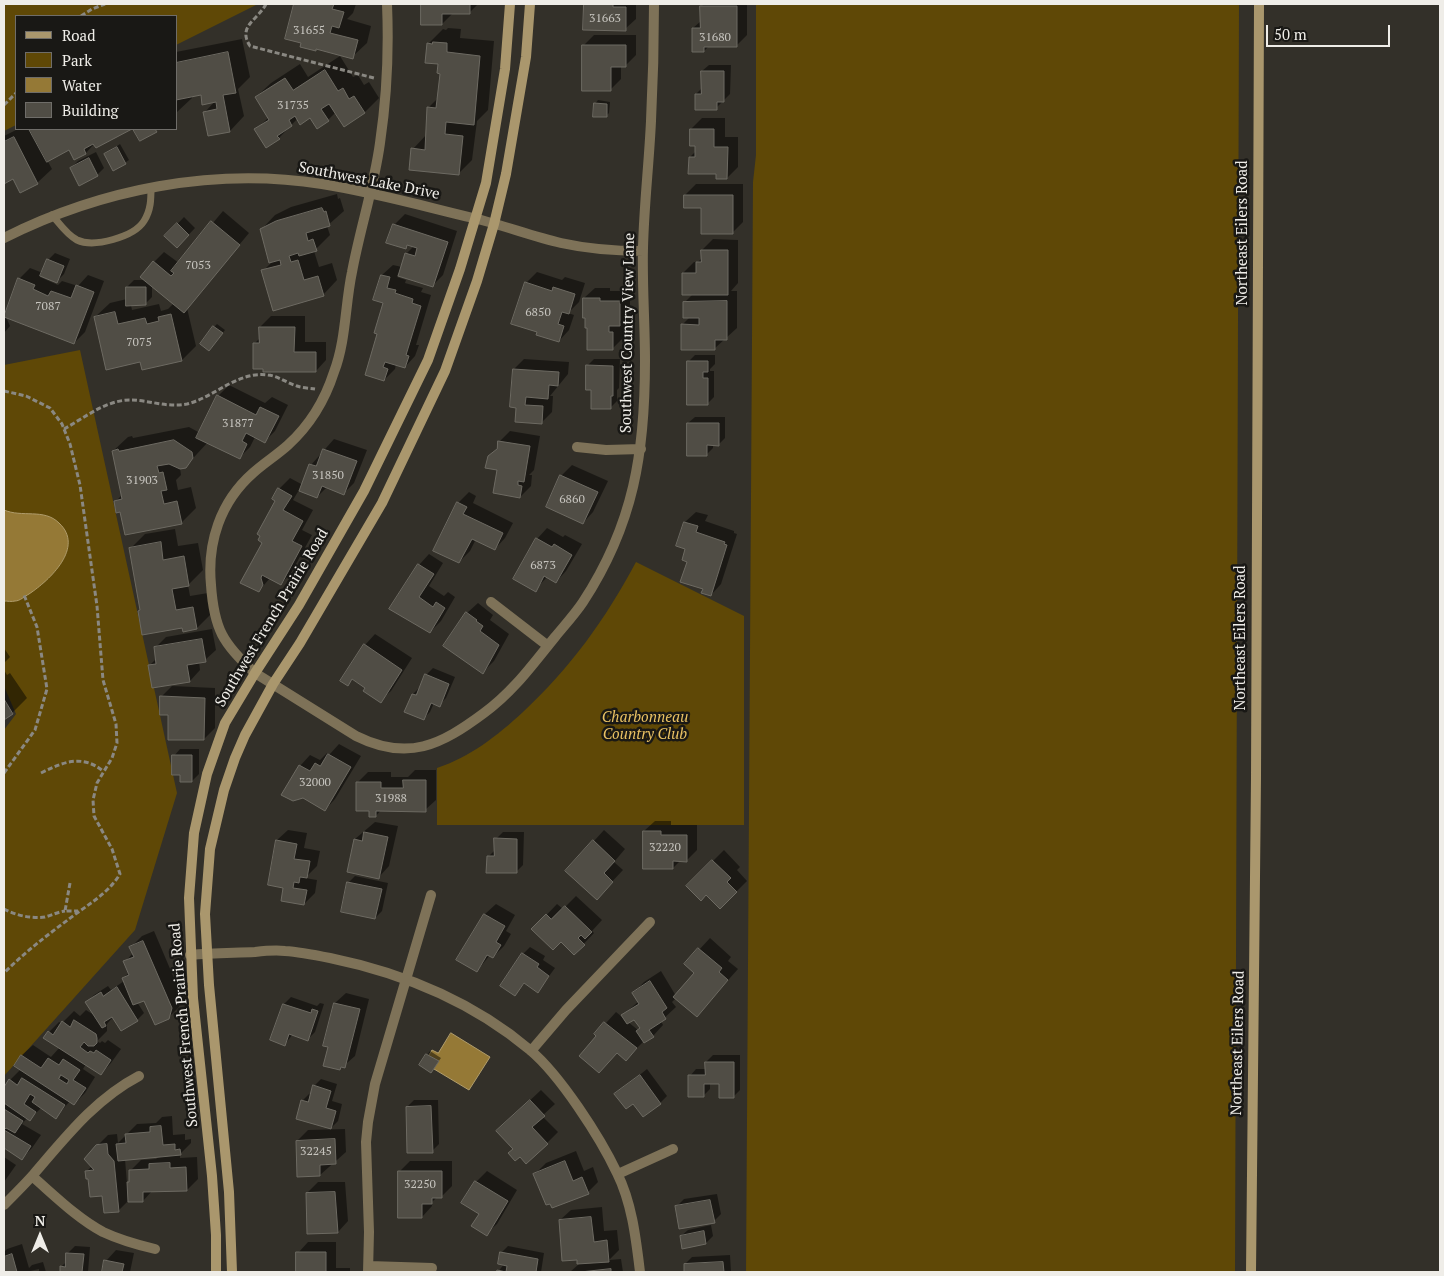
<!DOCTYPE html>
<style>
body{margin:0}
#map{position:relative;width:1444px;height:1276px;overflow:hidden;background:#333029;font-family:"PT Serif",serif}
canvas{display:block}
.frame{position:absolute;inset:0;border:5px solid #efede8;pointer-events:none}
.legend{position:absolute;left:15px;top:15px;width:162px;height:115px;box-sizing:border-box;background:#191815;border:1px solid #6f6d69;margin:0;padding:6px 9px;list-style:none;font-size:15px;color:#efede8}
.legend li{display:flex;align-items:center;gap:10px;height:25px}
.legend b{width:25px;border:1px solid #6f6d69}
.north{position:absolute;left:15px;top:1211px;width:50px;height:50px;-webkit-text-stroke:4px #191815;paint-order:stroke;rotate:0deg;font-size:14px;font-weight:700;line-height:20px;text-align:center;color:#efede8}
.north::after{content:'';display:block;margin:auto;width:18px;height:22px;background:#efede8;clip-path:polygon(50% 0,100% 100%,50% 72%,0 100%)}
.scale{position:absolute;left:1266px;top:25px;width:124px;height:22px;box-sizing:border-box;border:2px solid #efede8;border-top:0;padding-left:6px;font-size:15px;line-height:18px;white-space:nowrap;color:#efede8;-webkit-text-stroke:4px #191815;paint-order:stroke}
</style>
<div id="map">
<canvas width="1444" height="1276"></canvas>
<div class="frame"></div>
<ul class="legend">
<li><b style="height:6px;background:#aa976d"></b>Road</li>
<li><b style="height:14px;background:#5f4806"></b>Park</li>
<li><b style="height:14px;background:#957936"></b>Water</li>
<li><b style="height:14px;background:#504d45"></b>Building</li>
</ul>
<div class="north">N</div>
<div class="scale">50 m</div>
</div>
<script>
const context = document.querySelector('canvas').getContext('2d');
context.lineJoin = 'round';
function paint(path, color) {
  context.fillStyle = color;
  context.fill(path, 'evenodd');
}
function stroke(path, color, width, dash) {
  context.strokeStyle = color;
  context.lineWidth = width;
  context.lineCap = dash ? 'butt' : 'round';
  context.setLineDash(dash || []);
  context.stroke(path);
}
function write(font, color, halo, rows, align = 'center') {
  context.font = font + ' "PT Serif",serif';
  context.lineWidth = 5;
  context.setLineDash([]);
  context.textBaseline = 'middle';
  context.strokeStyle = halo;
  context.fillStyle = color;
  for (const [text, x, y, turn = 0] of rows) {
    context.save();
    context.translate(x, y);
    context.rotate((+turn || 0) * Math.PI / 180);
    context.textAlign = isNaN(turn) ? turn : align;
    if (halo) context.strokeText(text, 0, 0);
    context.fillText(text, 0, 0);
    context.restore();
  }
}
const green = new Path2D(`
 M4 4H258L176 45V16H16V125L4 131Z
 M756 4H1239L1235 1272H746L753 182 756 155Z
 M80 350 177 793 135 930 4 1076V730L16 714 4 686V365Z
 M636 562 744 616V825H437V768C470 757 497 736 523 712 571 667 605 620 636 562Z`);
const water = new Path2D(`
 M4 510C22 518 44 508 59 523 85 547 50 580 29 594 25 596 20 601 15 601 12 602 7 601 4 601Z
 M451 1033 490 1057 469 1090 424 1063 432 1050 438 1053Z`);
const shadow = new Path2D(`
 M296 4H356L353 13 347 19 371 26 367 43 352 57 317 48 316 50 303 42 287 38Z
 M422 4H478L469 13H453L442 24 422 23Z
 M585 4H636V19L625 29H585Z
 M704 4H747V35L736 46H709L704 51 693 28 701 21V7Z
 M448 28 461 29 460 38 494 41 488 110 477 121 472 160 458 174 413 149 427 134 429 107 439 97 441 73 440 63 428 44 443 29 446 30Z
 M594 35H636V55L625 66H621V79L610 90 583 46Z
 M242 39 250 77 238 89 244 116 230 131 205 112 216 100 202 94 192 96V98L176 113V52Z
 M340 56 353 77 358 75 364 85 369 82 379 98 364 113 336 112 328 120 311 116 298 118 279 138 256 130 269 117 256 97 271 83 300 64 308 77Z
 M709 65H731L730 94 716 108 696 94 702 88V71Z
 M598 100 610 102 609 113 606 116 595 104Z
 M702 118H725V137H738V167L727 178 690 157 697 150 691 129Z
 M18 129H130L96 147 94 144 86 153 75 158 69 148 47 160 52 169 37 183 14 178 4 183V136Z
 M120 144 129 160 114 170 105 154Z
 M96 152 104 168 97 175 71 168 78 161Z
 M696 184H743V222L732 233 702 207 685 195Z
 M337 194 338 199 340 198 344 211 327 226 330 235 314 251 319 267 332 263 337 280 323 295 263 271 271 263 261 230 275 215 291 207Z
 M223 211 249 233 187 308 196 346 182 360 143 369 141 361 95 317 110 303 127 299V287L134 280H146L154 262 164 252 179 263ZM152 285 174 303 168 309 161 311 159 304 132 310 131 305 145 304 152 297Z
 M405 214 457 231 443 275 432 286 398 274 397 277 406 280 405 283 423 288 421 292 431 295 416 345H419L415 356 405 367 396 364 395 369 384 380 379 333 384 302 382 275 393 265 402 267 406 254 414 246 409 244 405 248 394 225Z
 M184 217 195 228 177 247 166 236Z
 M713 239 738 240V283L731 291H737V328L714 349 682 325 690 317 685 302 693 294 683 273 694 262H698L702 258V250Z
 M55 253 70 259 64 274 57 281 41 275 40 277 58 285 62 281 78 286 88 275 104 281 85 332 74 343 6 317 10 326 4 333V313L5 315 19 279 30 268 43 273 48 260Z
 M537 272 562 280 565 277 585 283 579 302 568 313 574 315 569 330 559 341 526 283Z
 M595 288H610V291H630V314L623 321V338L612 349 589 326 584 298Z
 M271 316H305V342H326V360L316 371 254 344 260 338V327Z
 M217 324 225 330 212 347 214 327Z
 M695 355H715V364L710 369V371H714V397L707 404 688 362Z
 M524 359 569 362 568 374 550 396H553L552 412 541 423 517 406 514 369Z
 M594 359H620L619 388 617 390V401L610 408 592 389 587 366Z
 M229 385 265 403 272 397 288 405 275 431 265 441 255 437 250 447 239 458 208 442 185 467 180 468 181 475 176 480 178 490 191 487 196 508 181 523 121 511 115 502 122 495 113 451 128 437 132 436 133 438 189 427 200 433 218 396Z
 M695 417H725V438L718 445H713V448L706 455 688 423Z
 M510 431 540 436 534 470 529 475H532L531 486 520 497 489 457 499 447V442Z
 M334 439 367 450 354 483 343 494 327 487 317 497 299 490 293 500 313 510 302 530 312 535 291 573 281 584 270 578 259 591 264 542 279 489 290 478 303 485 311 465Z
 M572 465 608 481 593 512 583 523 547 506 561 476Z
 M469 492 476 496 473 503 513 523 505 538 495 549 476 539 470 551 459 562 458 503Z
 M696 512 708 515 705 521 734 531V533L737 534 721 584 711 595 704 589 688 561 687 548 678 546 685 522Z
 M547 528 563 537 565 535 582 544 566 571 556 582 547 577 535 590 537 539Z
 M175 529 178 546 198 543 203 570 188 585 190 596 208 593 211 614 197 628 183 627 141 609 131 548 145 534Z
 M429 554 443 563 429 586 444 596 448 592 455 597 441 621 430 632 391 609 419 565Z
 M478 603 493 615 490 620 509 634 494 661 483 672 467 613Z
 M212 629 216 650 205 660 199 661 200 670 190 681 149 666 157 658 155 648 166 637Z
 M375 634 412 658 391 691 380 701 367 688 353 679 347 684 365 645Z
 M4 648 10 657 4 663Z
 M433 668 455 677 446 698 439 705 434 703 430 712 423 719 406 711 413 694 420 687 426 675Z
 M4 670 7 675 10 673 27 698 12 713 4 718Z
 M172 686 215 688V728L204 739 170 713 161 697Z
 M339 744 361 756 335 799 325 810 303 797 300 766 310 755 320 760 327 753 329 755Z
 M180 749H199V774L192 781 174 756Z
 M415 770H436V800L425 810H381L376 816 371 810 357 783 368 772H391V777H408Z
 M655 821H671V825H697V850L687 860H681L673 868 644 831Z
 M375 822 398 826 389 866 379 877 355 839Z
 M288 830 307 833 304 848 320 851 317 866 305 878 317 880 315 893 304 904 285 887 277 840Z
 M604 830 625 849 614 862 623 870 607 887 594 841Z
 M503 832H524L523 865 516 872 488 857 495 850 496 839Z
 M724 850 740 867 737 870 747 881 720 908 706 894 688 886Z
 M355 876 388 883 382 911 375 918 348 883Z
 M576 896 602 920 592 931 594 933 574 954 561 940 533 929 557 904 563 909Z
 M496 904 515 915 506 931 511 934 504 946 493 957 490 955 477 971 458 959 485 914Z
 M154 931 182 997 179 1007 168 1018 145 999 137 1002 144 1013 137 1020 113 1017 107 1024V1031L97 1041 100 1043 102 1041 105 1043 108 1040 121 1049 111 1063 101 1074 86 1064 83 1069 95 1077 85 1093 74 1104 70 1101 56 1117 42 1107 30 1119 28 1117 22 1124 41 1135 32 1148 22 1158 6 1148 4 1151V1089L10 1080 21 1069 15 1066 22 1055 33 1045 51 1057 60 1047 49 1032 59 1022 62 1023 74 1011 80 1016 86 1010 97 1017 87 1002 94 995 108 986 111 990 124 981 123 978 130 972 125 962 133 953 131 947 142 936Z
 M710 938 731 957 728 961 738 969 697 1015 676 998 672 1002 676 1007 661 1021 663 1025 653 1036 644 1041 626 1059 596 1034 616 1012 626 1020 623 1015 639 1001 634 993 644 982 661 971 676 996 696 973 686 964ZM635 1018 641 1027 638 1030 628 1022Z
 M530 947 545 956 543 960 555 968 538 991 525 983 515 994 502 986 523 954Z
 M346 993 369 999 355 1056 340 1069 329 1046 335 1003Z
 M291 997 317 1006 320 1003 324 1004 315 1032 308 1039 293 1034 285 1044 284 1004Z
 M430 1051 441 1058 431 1072 420 1065Z
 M713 1055H740V1090L733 1097 720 1082H710V1089L703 1096 690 1076 696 1069H706V1062Z
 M647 1069 667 1096 660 1103 633 1102 616 1094Z
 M321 1079 337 1084 332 1101 342 1104 338 1121 331 1128 302 1101 309 1094 311 1095 314 1086Z
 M541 1090 555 1104 542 1116 558 1132 547 1143 515 1149 509 1120Z
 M414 1100H438L439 1144 432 1151 407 1107Z
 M172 1116 173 1135 185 1134V1140L191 1139V1143L180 1154V1158L197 1157 198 1179 187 1190 152 1191 143 1201H128L118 1211 103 1195 86 1172 92 1166 97 1146 108 1135 117 1134 118 1143 137 1124 156 1123 162 1117ZM159 1156 156 1159 141 1160 130 1171 131 1181 127 1184 125 1159Z
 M345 1129 346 1152 320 1175 297 1141 308 1130Z
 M576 1151 584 1171 593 1167 598 1182 588 1192 551 1202 535 1174 546 1163Z
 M4 1157 16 1165 4 1182Z
 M410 1161H452V1186L441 1197H437L432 1202V1206L422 1217 399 1172Z
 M487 1171 517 1190 497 1224 486 1234 480 1214 476 1182Z
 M318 1182H345L348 1221 338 1232 307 1193Z
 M717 1194 721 1214 714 1221 677 1206 684 1199Z
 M602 1207 604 1231 617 1230 619 1250 609 1260 621 1259 623 1272H570L579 1264 578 1259 560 1220 571 1210Z
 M711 1225 713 1236 706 1243 681 1236 688 1230Z
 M308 1242H336V1268H350V1272H298V1253Z
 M22 1244 29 1268 32 1265 43 1262 46 1272H35L39 1271V1269L26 1272H4V1252L7 1249Z
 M75 1246 90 1247 88 1272H61V1267L67 1261 68 1253Z
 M508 1246 544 1253 541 1272H498L504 1264 501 1253Z
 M116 1250 134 1253 130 1272H103L106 1261Z
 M730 1255 731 1272H686L685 1264 692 1257Z`);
const building = new Path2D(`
 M294 4H334L332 9 344 12 339 28 332 26 330 33 358 40 353 59 316 49V51L300 47 301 43 285 39Z
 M421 4H470V14H442V25H421Z
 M584 4H613V7H626V31L583 30Z
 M700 6H737V47H704V52H692V28H700Z
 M433 42 447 43V52L480 56 474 125 446 122 445 134 463 136 459 175 409 170 411 148 425 150 427 107 436 108 440 74 437 73 438 64 425 63 427 43 432 44Z
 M582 45H626V67H611V91H582Z
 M228 52 236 93 223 95 230 132 208 136 203 112 217 109 216 102 202 105 201 95 176 100V63Z
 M325 70 338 91 343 88 349 99 354 96 365 113 344 127 329 104 321 109 329 121 317 129 310 118 300 125 295 116 289 120 292 126 277 136 280 139 266 148 254 129 269 120 255 97 285 78 293 90Z
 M701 71H724V102H717V110H695V94H701Z
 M594 103 607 104V117H593Z
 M29 129H132L96 148 93 144 84 149 86 154 74 160 69 150 47 162Z
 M133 129H155L157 132 140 141Z
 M690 129H714V147H728L727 179H716V174H688L689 157H695V146H690Z
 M14 137 38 184 20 193 13 179 4 184V142Z
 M117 147 126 164 113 171 104 154Z
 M89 158 98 176 79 186 70 168Z
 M684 195H733V234H701V208H684Z
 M322 208 324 212 326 211 330 226 306 233 308 241 313 239 317 251 299 256 298 253 289 256 291 262 298 260 304 280 318 276 324 296 273 311 261 270 281 265 280 260 269 263 260 229 276 221Z
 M211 221 240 245 184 313 140 277 153 261 171 276 174 273 171 271Z
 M177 223 189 235 177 248 164 236Z
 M393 224 448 242 433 287 398 276 405 253 415 256 417 248 407 245 406 249 386 243Z
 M701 250H728V295H682V273H696V262H701Z
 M47 259 64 266 57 283 40 276Z
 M381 275 390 277 387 288 396 290 395 293 413 299 412 303 421 306 406 355 409 356 405 368 385 362 383 367 388 369 384 381 365 375 377 334 374 333 383 303 373 300Z
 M18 278 35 285 33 289 48 296 51 291 71 298 76 285 94 292 74 344 4 317Z
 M525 282 552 291 553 287 575 294 569 314 562 312 558 324 564 326 559 342 536 335 537 332 511 324Z
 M126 287H146V305L126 306Z
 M583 298H600V301H620V326H609V332H613V350H587V328H585V318H583Z
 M727 301V340H715V350H681V324L699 325V318H683V302Z
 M115 312 118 324 145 318 147 324 159 321 158 317 171 314 182 361 142 370 140 362 106 370 94 317Z
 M213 326 223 333 209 351 200 344Z
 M259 327H295L294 352H316V372H263V369H253V343H259Z
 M687 361H708V372H703V378H708V405H687Z
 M586 365 613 366V396H611V409H591V390H586Z
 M513 369 559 372 558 386 549 385 548 399 526 397 525 405 543 406 542 424 515 422 516 408 510 407Z
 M217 395 256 415 260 407 279 416 265 443 246 433 242 441 247 444 240 459 196 438Z
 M687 423H719V446L707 445V456H687Z
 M174 440 192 452 193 458 186 468 180 469 169 464 157 466 159 473 163 472 167 490 161 491 164 504 177 501 182 524 125 535 120 512 116 513 114 501 122 499 112 451 118 449 119 451Z
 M498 441 530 446 524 482 518 481V485L522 486 520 498 493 493 497 470 485 468 488 456 497 449Z
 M323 449 357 461 344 495 322 486 317 498 299 491 309 464 316 466Z
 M560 475 598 492 583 524 546 507Z
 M278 488 292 496 283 510 303 521 292 541 302 546 281 585 262 575 261 578 263 585 259 592 240 583 262 543 258 540 260 536 257 534 275 501 272 499Z
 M457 502 467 507 463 514 503 533 495 550 472 539 459 563 433 551Z
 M684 522 698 526 696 532 725 542 724 544 727 545 711 596 701 593 703 589 680 582 687 562 682 560 685 549 676 546Z
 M536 538 552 547 554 544 572 555 556 583 544 576 536 592 513 579Z
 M161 542 163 560 184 556 189 586 172 589 176 610 193 607 197 629 183 632 182 628 142 635 138 611 140 610 129 548Z
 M418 564 434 574 419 597 433 607 436 602 445 608 430 633 389 609Z
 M466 612 477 620 476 621 483 626 480 631 499 645 483 674 443 646Z
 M202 639 206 662 187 665 190 682 152 688 148 665 156 664 154 647Z
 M364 644 402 670 381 703 363 691 365 688 352 679 348 686 340 681Z
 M425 674 449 684 440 707 431 703 424 720 404 712 412 694 416 695Z
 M160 696 205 698 204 740H168V715H160Z
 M4 699 13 714 4 720Z
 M328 754 351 767 325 811 303 798 293 801 281 795 299 765 310 771 315 763 320 766Z
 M172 755H192V782H180V775H172Z
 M403 780H426V812L376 811V817H369V811H356V782H381V788H403Z
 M643 831H661V835H687V862L673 861V869H643Z
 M364 832 388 837 379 879 347 872 354 839 362 841Z
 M494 838 517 839V873H486L487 856H494Z
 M276 840 297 844 294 859 310 861 307 878 300 877 299 883 294 882 293 888 307 890 304 905 281 901 283 888 268 885Z
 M593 840 615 861 604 873 613 882 597 900 565 871Z
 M712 860 731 878 727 882 737 892 720 909 706 895 701 901 686 886Z
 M347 882 382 889 375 919 341 912Z
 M565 906 592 932 585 939 581 935 578 938 585 945 574 955 561 942 553 950 531 929 546 914 551 919Z
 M484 914 505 926 496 942 501 945 493 958 487 955 477 972 456 960Z
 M143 941 172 1008 169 1019 155 1025 144 1001 133 1005 122 978 129 975 123 961 134 957 129 947Z
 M698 948 722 968 719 972 728 980 697 1017 673 997 694 973 684 964Z
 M522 953 539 964 537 967 549 976 538 993 524 983 515 996 500 986Z
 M650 981 667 1008 662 1012 666 1019 649 1030 654 1037 644 1043 636 1031 640 1028 634 1020 627 1024 621 1015 639 1004 632 993Z
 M117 987 138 1021 121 1031 112 1017 104 1022 106 1026 102 1028 85 1002 101 992 103 996Z
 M334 1003 360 1009 345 1068 341 1067 340 1070 323 1066 328 1047 323 1046Z
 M283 1004 311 1013 312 1009 318 1011 308 1041 289 1034 285 1046 270 1040Z
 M74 1020 96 1034 97 1038V1043L94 1046H88L84 1042 80 1047 88 1053 90 1051 94 1053 96 1050 111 1060 101 1075 43 1038 48 1031 53 1035 62 1021 70 1027Z
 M604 1022 637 1048 626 1061 617 1053 599 1073 579 1056 596 1036 594 1034Z
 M426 1054 439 1061 431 1073 419 1065Z
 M21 1055 41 1068 48 1058 59 1065 63 1059 80 1070 73 1080 86 1088 74 1105 14 1066ZM61 1075 69 1080 67 1084 59 1079Z
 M705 1062H734V1098H719V1084H704V1097H688V1075H705Z
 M640 1075 661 1104 643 1117 633 1104 626 1109 614 1094Z
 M22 1078 65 1105 56 1119 32 1102 35 1097 30 1094 24 1104 36 1112 30 1121 4 1103V1087L9 1079 17 1085Z
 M313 1085 331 1091 326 1108 336 1111 331 1129 296 1119 301 1100 308 1102Z
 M530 1100 545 1116 532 1127 548 1144 526 1164 520 1157 515 1161 508 1153 513 1149 496 1131Z
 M431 1106 433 1153H407L406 1107Z
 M4 1109 23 1121 15 1133 6 1128 4 1130 31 1146 22 1160 4 1148Z
 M161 1126 163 1145 175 1144V1150L180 1149 181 1155 118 1161 116 1144 126 1143 125 1134 150 1132V1127Z
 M335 1139 336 1164 320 1165V1176L297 1177 296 1141Z
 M107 1144 108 1154 114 1161 119 1212 104 1213 102 1196 90 1197 88 1179H86L85 1171 94 1170 84 1159 96 1145Z
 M565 1161 573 1181 582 1177 589 1194 552 1208 550 1204 546 1205 533 1174Z
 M170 1163V1168L186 1167 187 1191 143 1192V1202H128L127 1182H129V1170L149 1169V1164Z
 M398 1171H442V1198H432V1204H422V1218H398Z
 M475 1181 508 1201 487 1236 471 1226 479 1214 461 1203Z
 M335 1192 338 1233 307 1234 306 1193Z
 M710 1200 715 1223 679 1229 675 1206Z
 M591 1217 594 1242 607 1240 609 1262 577 1264V1260L562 1261 559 1220Z
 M704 1231 706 1244 682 1249 680 1236Z
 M296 1252H326V1272H296Z
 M500 1252 538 1259 536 1272H496L497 1270 506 1272 507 1266 498 1264Z
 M66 1253 84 1254 82 1272H60V1266L65 1267Z
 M12 1254 17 1272H4V1257Z
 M104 1260 124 1264 122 1272H102Z
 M723 1262 724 1272H684V1264Z
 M611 1269V1272H581Z`);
const path = new Path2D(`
 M266 4C258 20 237 26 250 46L374 78
 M81 16 92 9 105 4
 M4 105 16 93
 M4 391 26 396 50 408 62 424 70 444 80 485 97 606 103 680 116 724 117 743 112 758 97 783 93 800 94 816 112 849 120 874C108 894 87 905 69 919 46 936 24 953 4 973
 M64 429C84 418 106 400 130 400 148 400 168 408 187 404 215 397 237 371 268 375 278 376 287 383 297 386 302 388 309 388 315 389
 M4 773 35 730 47 689 37 627 24 595
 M41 773C63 762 82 754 103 771
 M70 883 65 911H78
 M4 909C15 915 31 919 45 917 52 915 58 912 65 911`);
const lane = new Path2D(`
 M52 215C59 223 67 235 77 240 94 248 134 237 144 221 151 210 151 199 151 187`);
const street = new Path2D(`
 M387 4C389 51 387 96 380 143 374 187 360 229 352 272 345 305 346 341 334 372 325 400 310 425 288 445 277 455 264 463 253 473 220 502 207 543 211 585 214 629 223 644 255 673L356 736C408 762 441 745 484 713 513 692 533 664 555 637 564 626 575 614 583 602 634 524 645 452 645 361 645 323 642 285 643 248 644 205 649 164 651 121 653 82 654 43 654 4
 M4 238C101 189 214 167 322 184 373 192 423 206 473 218 503 225 531 236 561 243 588 249 615 251 643 251
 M577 447 606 450 641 449
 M491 602 548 646
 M190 955C212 953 233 953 255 952 264 951 275 950 285 951 300 952 315 955 330 958 403 973 473 1002 530 1050 560 1075 600 1137 617 1173 632 1203 636 1239 640 1272
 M531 1051 566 1010 650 922
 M618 1174 673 1149
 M32 1176C55 1196 77 1218 103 1232 120 1240 138 1245 155 1249
 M4 1205C14 1195 24 1185 33 1175 65 1138 95 1099 139 1076
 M369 1266 432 1268
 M368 1272 369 1232 366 1142 368 1122 375 1084 431 895`);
const secondary = new Path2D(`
 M216 1272V1235L212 1176 193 998 189 898 194 833 207 774 225 723 255 673 299 605 364 491 428 360 460 269 486 183 505 69 510 4
 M232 1272 229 1192 209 985 205 914 210 849 224 790 235 758 245 735 273 684 300 643 382 503 445 371 477 281 494 224 506 174 526 57 530 4
 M1251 1272 1256 778 1259 4`);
const numberNames = [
 ["31663",605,19],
 ["31655",309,31],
 ["31680",715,38],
 ["31735",293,106],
 ["7053",198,266],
 ["7087",48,307],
 ["6850",538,313],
 ["7075",139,343],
 ["31877",238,424],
 ["31850",328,476],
 ["31903",142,481],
 ["6860",572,500],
 ["6873",543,566],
 ["32000",315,783],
 ["31988",391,799],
 ["32220",665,848],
 ["32245",316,1152],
 ["32250",420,1185]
];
const streetNames = [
 ["Southwest Lake Drive",369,181,11],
 ["Northeast Eilers Road",1243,233,-90],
 ["Southwest Country View Lane",628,333,-89],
 ["Southwest French Prairie Road",272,618,-59],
 ["Northeast Eilers Road",1241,638,-90],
 ["Southwest French Prairie Road",184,1025,-95],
 ["Northeast Eilers Road",1238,1043,-89]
];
const parkNames = [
 ["Charbonneau",645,718],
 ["Country Club",645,735]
];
paint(green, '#5f4806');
paint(water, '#957936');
stroke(water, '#b09c6b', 1);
paint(shadow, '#0007');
paint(building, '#504d45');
stroke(building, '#6d6a62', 1);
stroke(path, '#8a8882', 3, [5, 2.5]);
stroke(lane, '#7e7258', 7);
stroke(street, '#7e7258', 10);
stroke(secondary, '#aa976d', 10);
write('12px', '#c7c5bf', null, numberNames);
write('15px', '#efede8', '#191815', streetNames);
write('italic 15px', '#eac263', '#191815', parkNames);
</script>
